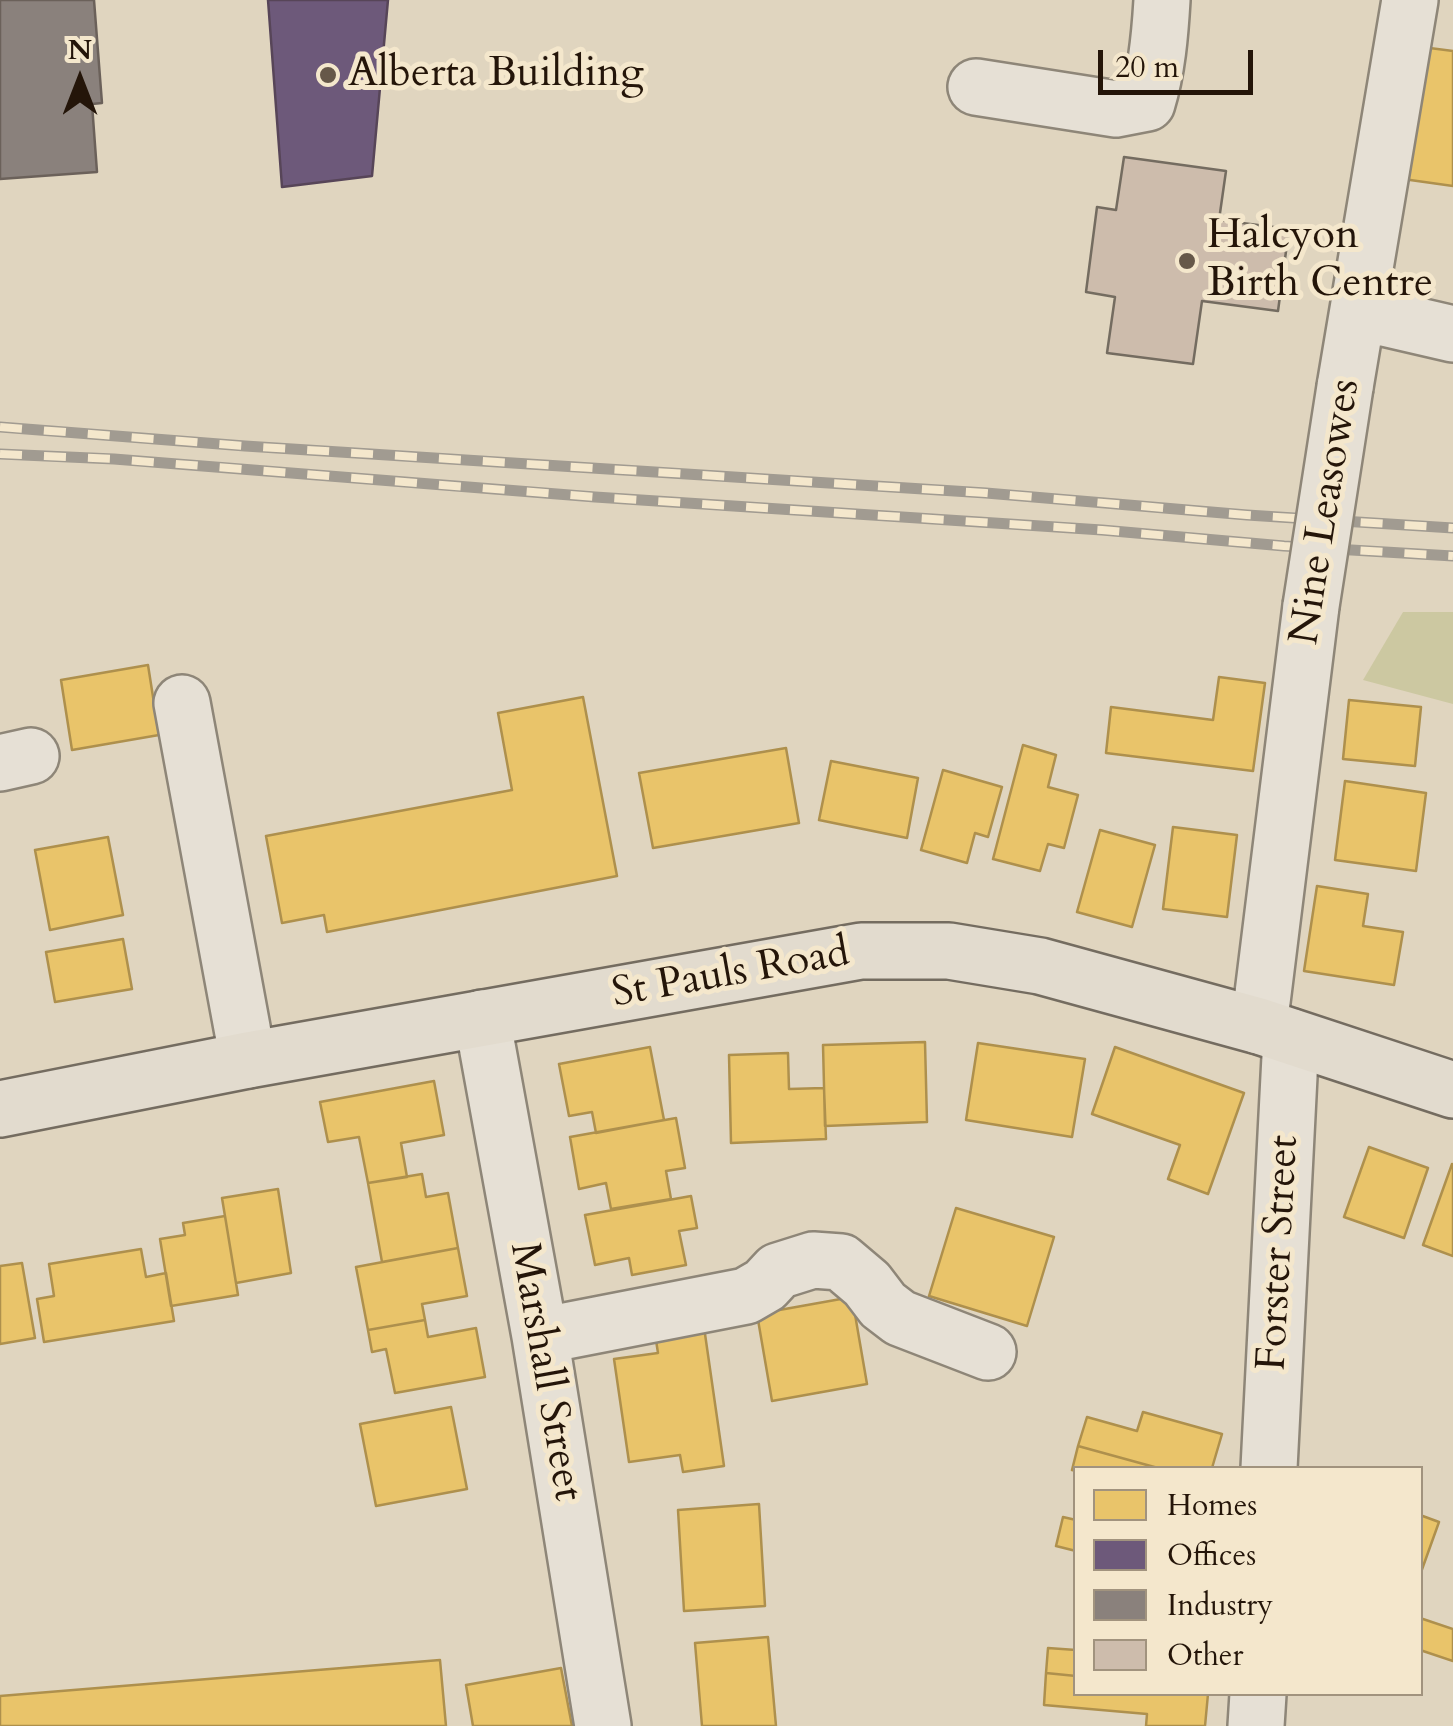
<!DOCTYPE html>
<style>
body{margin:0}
#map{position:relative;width:1453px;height:1726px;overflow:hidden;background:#e0d5bf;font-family:Cardo,serif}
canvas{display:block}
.legend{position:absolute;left:1073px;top:1466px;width:350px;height:230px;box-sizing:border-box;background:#f4e7cc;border:2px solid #a1937e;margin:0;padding:12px 18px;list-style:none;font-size:30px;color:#241509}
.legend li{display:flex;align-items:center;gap:20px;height:50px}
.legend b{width:50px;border:2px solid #a1937e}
.north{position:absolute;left:30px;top:30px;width:100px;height:100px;-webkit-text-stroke:8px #f4e7cc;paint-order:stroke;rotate:0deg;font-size:28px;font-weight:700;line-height:40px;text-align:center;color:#241509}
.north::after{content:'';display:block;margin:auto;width:35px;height:45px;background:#241509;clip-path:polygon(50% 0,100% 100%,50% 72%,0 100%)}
.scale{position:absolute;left:1098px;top:50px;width:155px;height:45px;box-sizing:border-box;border:5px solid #241509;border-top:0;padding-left:12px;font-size:30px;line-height:35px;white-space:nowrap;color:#241509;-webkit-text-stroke:8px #f4e7cc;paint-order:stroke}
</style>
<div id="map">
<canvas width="1453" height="1726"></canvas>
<ul class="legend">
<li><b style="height:28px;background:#e9c46a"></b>Homes</li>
<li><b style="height:28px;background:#6d597a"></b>Offices</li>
<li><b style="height:28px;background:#8a817c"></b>Industry</li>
<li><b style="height:28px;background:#cdbcac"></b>Other</li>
</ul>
<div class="north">N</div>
<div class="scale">20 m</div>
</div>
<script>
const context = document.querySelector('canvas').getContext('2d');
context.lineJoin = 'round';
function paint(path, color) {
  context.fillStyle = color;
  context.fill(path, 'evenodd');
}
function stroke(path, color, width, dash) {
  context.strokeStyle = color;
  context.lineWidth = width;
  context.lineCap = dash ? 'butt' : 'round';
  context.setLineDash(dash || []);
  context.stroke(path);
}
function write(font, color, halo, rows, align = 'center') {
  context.font = font + ' Cardo,serif';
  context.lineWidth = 10;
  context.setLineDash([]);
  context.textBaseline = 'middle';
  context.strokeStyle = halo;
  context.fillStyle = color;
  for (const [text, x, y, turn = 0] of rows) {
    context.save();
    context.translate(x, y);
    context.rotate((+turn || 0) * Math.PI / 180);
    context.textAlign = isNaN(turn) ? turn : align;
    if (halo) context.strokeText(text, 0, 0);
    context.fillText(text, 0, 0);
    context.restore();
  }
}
const green = new Path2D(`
 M1403 612H1453V704L1363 680Z`);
const homes = new Path2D(`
 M1422 47 1453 51V186L1403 179Z
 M148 665 159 735 72 750 61 680Z
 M1219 677 1265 683 1253 771 1106 753 1111 707 1213 720Z
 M583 697 617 876 327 932 324 915 282 923 266 836 512 790 498 713Z
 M1349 700 1421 707 1415 766 1343 759Z
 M1023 745 1056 755 1048 787 1078 795 1064 848 1048 844 1040 871 993 859Z
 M786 748 799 823 653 848 639 773Z
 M831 761 918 778 907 838 819 820Z
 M943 770 1002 787 988 837 975 833 967 863 921 850Z
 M1345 781 1426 793 1416 871 1335 860Z
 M1173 827 1237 835 1227 917 1163 909Z
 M1100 830 1155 845 1132 927 1077 912Z
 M108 837 123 915 50 930 35 850Z
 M1317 886 1368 894 1363 926 1403 932 1394 985 1304 971Z
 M123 939 132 989 55 1002 46 952Z
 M925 1042 927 1122 825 1126 823 1045Z
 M978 1043 1085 1059 1072 1137 966 1120Z
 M650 1047 664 1120 596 1133 592 1112 569 1116 559 1064Z
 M1115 1047 1244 1093 1208 1194 1168 1179 1180 1145 1092 1114Z
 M788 1053 789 1089 824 1088 826 1139 731 1143 729 1055Z
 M434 1081 444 1135 401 1143 407 1177 368 1183 359 1137 328 1142 320 1102Z
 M676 1118 685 1168 666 1171 671 1199 611 1209 606 1183 579 1189 570 1137Z
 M1369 1147 1428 1168 1404 1238 1344 1217Z
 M1452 1164 1453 1165V1256L1423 1245Z
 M422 1174 426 1197 448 1193 458 1248 382 1262 368 1183Z
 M278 1189 291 1273 236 1283 222 1198Z
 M691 1196 697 1228 679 1231 686 1265 632 1275 629 1258 595 1265 585 1215Z
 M956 1208 1054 1237 1027 1326 929 1296Z
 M225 1216 238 1295 171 1306 160 1239 185 1235 183 1223Z
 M458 1248 467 1296 422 1304 425 1320 368 1330 356 1267Z
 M141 1249 146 1277 166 1273 174 1321 44 1342 37 1299 54 1296 49 1264Z
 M22 1263 35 1338 0 1344V1266Z
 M852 1297 867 1384 772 1401 757 1314Z
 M425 1320 428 1337 476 1328 485 1377 395 1393 386 1349 372 1352 368 1330Z
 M704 1327 724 1466 683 1472 680 1455 629 1462 614 1359 658 1353 655 1334Z
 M451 1407 467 1489 376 1506 360 1424Z
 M1143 1412 1222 1434 1212 1468H1158L1078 1446 1087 1417 1137 1431Z
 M1078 1446 1158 1468H1076V1471L1072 1470Z
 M759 1504 765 1606 684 1611 678 1510Z
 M1420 1515 1439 1522 1420 1575Z
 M1063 1517 1076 1520V1551L1056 1546Z
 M1420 1618 1453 1629V1661L1420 1650Z
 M768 1637 776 1726H702L695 1643Z
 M1048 1648 1076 1650V1676L1046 1673Z
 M440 1660 446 1726H0V1696Z
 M561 1668 572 1726H473L466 1685Z
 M1046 1673 1076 1676V1694H1208L1205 1726H1146L1147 1714 1044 1705Z`);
const offices = new Path2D(`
 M268 0H388L372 176 282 187Z`);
const industry = new Path2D(`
 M0 0H94L102 103 92 104 97 172 0 179Z`);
const building = new Path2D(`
 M1124 157 1226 171 1219 220 1289 229 1278 311 1202 301 1193 364 1107 353 1115 297 1086 292 1097 207 1116 210Z`);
const minor = new Path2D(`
 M976 87 1116 109 1147 103C1157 70 1160 35 1162 0
 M1358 312 1453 334
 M1345 387 1410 0
 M182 703 248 1060
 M0 763 31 756
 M482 1018 540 1336 603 1726
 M1259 1026 1311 606
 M540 1336 746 1296 765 1285 778 1271 813 1260 841 1262 867 1284 883 1305 900 1318 988 1352
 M1269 1468 1291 1037
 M1256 1726 1258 1694`);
const major = new Path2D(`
 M0 1109 248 1060 861 951H949L1040 966 1259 1026 1453 1090`);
const rail = new Path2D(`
 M0 427 245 446 986 493 1247 515 1453 528
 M0 454 114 459 595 497 1102 530 1284 546 1453 556`);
const minorBridge = new Path2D(`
 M1311 606 1345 387`);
const markers = [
 [328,75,10,"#665849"],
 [1187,261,10,"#665849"]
];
const poiNames = [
 ["Alberta Building",348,75],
 ["Halcyon",1207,237],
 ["Birth Centre",1207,285]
];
const streetNames = [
 ["Nine Leasowes",1327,512,-81],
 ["St Pauls Road",731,975,-10],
 ["Forster Street",1280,1253,-87],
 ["Marshall Street",544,1372,80]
];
paint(green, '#ccc8a1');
paint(homes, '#e9c46a');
stroke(homes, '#ae904d', 2.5);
paint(offices, '#6d597a');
stroke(offices, '#574558', 2.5);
paint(industry, '#8a817c');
stroke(industry, '#6b615a', 2.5);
paint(building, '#cdbcac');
stroke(building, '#746c60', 2.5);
stroke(minor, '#8e8678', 60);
stroke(major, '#746c60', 60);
stroke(minor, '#e6e0d5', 55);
stroke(major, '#e2dbce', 55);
stroke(rail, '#a19b91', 11);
stroke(rail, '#f4e7cc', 8, [22]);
stroke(minorBridge, '#8e8678', 60, []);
stroke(minorBridge, '#e6e0d5', 55);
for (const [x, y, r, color] of markers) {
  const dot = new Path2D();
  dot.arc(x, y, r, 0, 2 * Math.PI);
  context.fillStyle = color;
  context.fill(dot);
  stroke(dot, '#f4e7cc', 4);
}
write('42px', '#241509', '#f4e7cc', poiNames, 'left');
write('42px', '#241509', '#f4e7cc', streetNames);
</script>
